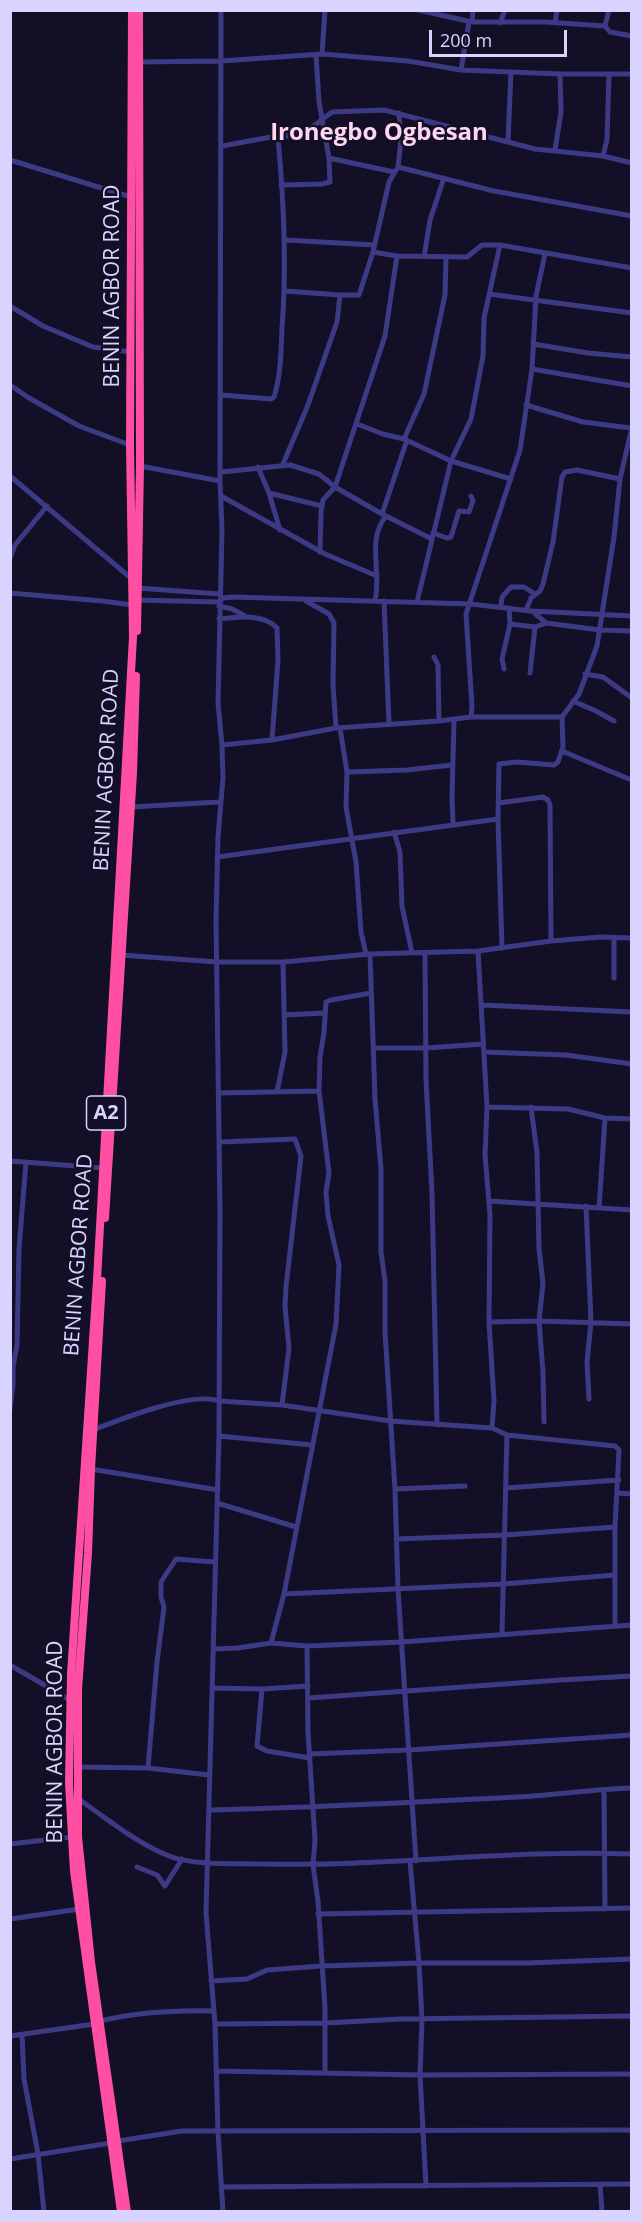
<!DOCTYPE html>
<style>
body{margin:0}
#map{position:relative;width:642px;height:2222px;overflow:hidden;background:#130f26;font-family:"Open Sans",sans-serif}
canvas{display:block}
.frame{position:absolute;inset:0;border:12px solid #d9d4ff;pointer-events:none}
.scale{position:absolute;left:429px;top:30px;width:138px;height:27px;box-sizing:border-box;border:3px solid #d9d4ff;border-top:0;padding-left:8px;font-size:18px;line-height:21px;white-space:nowrap;color:#d9d4ff;-webkit-text-stroke:4px #130f26;paint-order:stroke}
</style>
<div id="map">
<canvas width="642" height="2222"></canvas>
<div class="frame"></div>
<div class="scale">200 m</div>
</div>
<script>
const context = document.querySelector('canvas').getContext('2d');
context.lineJoin = 'round';
function stroke(path, color, width, dash) {
  context.strokeStyle = color;
  context.lineWidth = width;
  context.lineCap = dash ? 'butt' : 'round';
  context.setLineDash(dash || []);
  context.stroke(path);
}
function write(font, color, halo, rows, align = 'center') {
  context.font = font + ' "Open Sans",sans-serif';
  context.lineWidth = 5;
  context.setLineDash([]);
  context.textBaseline = 'middle';
  context.strokeStyle = halo;
  context.fillStyle = color;
  for (const [text, x, y, turn = 0] of rows) {
    context.save();
    context.translate(x, y);
    context.rotate((+turn || 0) * Math.PI / 180);
    context.textAlign = isNaN(turn) ? turn : align;
    if (halo) context.strokeText(text, 0, 0);
    context.fillText(text, 0, 0);
    context.restore();
  }
}
const minor = new Path2D(`
 M221 10 220 481 222 530 218 703 222 745 223 778 218 837 216 920 220 1210 219 1436 206 1913 215 2024 218 2132 223 2212
 M418 10 472 22H546L605 26 610 32 632 36
 M472 22 473 10
 M500 23 505 10
 M555 23 557 10
 M605 26 609 10
 M322 54 325 10
 M139 62 221 61 322 54 408 61 461 70 560 74H632
 M461 70 469 22
 M508 142 511 72
 M222 146 271 137 278 138 307 131 332 112 384 110 535 149 603 156 632 163
 M555 150 561 112 560 74
 M603 156 607 140 609 74
 M329 158 394 172
 M10 160 131 197
 M398 167 494 191 632 216
 M281 185 322 184 330 182 329 158 319 102 316 55
 M286 240 374 245
 M373 252 397 256 467 257 482 245H500L632 268
 M424 257 430 220 444 178
 M285 291 340 295H359L373 252 389 182 398 167 401 140 399 113
 M489 294 632 313
 M10 306 43 326 93 347 131 352
 M533 344 588 353 632 357
 M532 369 632 386
 M10 385 29 398 79 426 130 445
 M221 395 271 399 274 397C281 375 281 351 282 328 287 264 284 202 278 138
 M526 405 583 422 631 428
 M357 424 383 434 404 439 451 461 511 479
 M404 439 424 394 445 295 446 258
 M283 464 308 405 337 322 340 295
 M140 466 220 481
 M258 467 269 493 280 530
 M221 472 290 465 319 474 335 487 382 514 432 539
 M10 476 132 579
 M269 493 322 506
 M221 496 325 554 377 576
 M382 514 407 440
 M433 533 447 538 451 537 459 511 469 512 473 501 471 496
 M320 552 321 512 323 500 335 487 385 336 397 256
 M10 558 15 545 47 506
 M137 588 220 594
 M10 593 102 601 132 605
 M135 600 219 602 223 598 232 597 471 604 531 611 632 616
 M306 601 329 614 334 623 333 684 336 728
 M375 601C382 570 366 541 386 516
 M384 601 389 724
 M417 602 451 461 471 419 483 356 484 318 500 245
 M219 606 232 609 245 616
 M501 606 502 597 511 587H524L535 594
 M526 610 531 598 540 591 543 584 553 542 562 477 565 472 577 470 620 479
 M532 611 546 623
 M219 619C237 617 263 613 277 628L278 660 272 740
 M510 624 535 627 546 623 600 630 632 631
 M434 657 438 665 439 721
 M504 669 502 659 510 624 509 608
 M530 673 535 627
 M585 674 603 677 632 698
 M573 701 596 711 614 721
 M471 717 472 706 466 614 520 450 532 369 536 296 545 254
 M340 728 347 772 346 807 356 862 361 932 366 954
 M222 745 272 740 336 728 439 721 471 717H562
 M562 751 629 779
 M347 772 407 770 452 765
 M499 803 543 797 548 800 550 805 551 941
 M131 807 219 802
 M453 824 452 797 454 720
 M394 832 400 852 402 906 412 953
 M217 857 498 819
 M502 948 498 819 499 764 517 762 554 765 558 762 563 747 562 717 579 694 597 646 614 537 620 479 632 427
 M478 951 487 1107 485 1155 490 1215 489 1322 494 1401 492 1428
 M425 953 426 1080 432 1193 437 1425
 M370 954 375 1099 381 1169V1252L385 1281V1332L395 1489 398 1589 416 1861
 M121 955 217 962H283L370 954 478 951 551 941 600 937 632 938
 M614 978V938
 M482 1005 632 1012
 M284 1015 325 1013
 M374 1048H426L483 1044
 M484 1052 566 1055 632 1064
 M277 1092 285 1052 283 962
 M219 1093 319 1091
 M487 1107 568 1109 605 1118 632 1119
 M531 1107 537 1153 539 1249 543 1283 539 1321 543 1372 544 1422
 M220 1142 295 1139 301 1156 286 1287 285 1306 289 1348 282 1405
 M10 1161 103 1168
 M489 1201 632 1210
 M586 1206 591 1322 587 1362 589 1399
 M599 1208 605 1118
 M489 1322 539 1321 632 1324
 M10 1409 13 1384V1367L17 1345 19 1249 26 1162
 M93 1430C121 1419 192 1391 219 1401L282 1405 390 1421 492 1428 507 1435 615 1446 619 1450 615 1527V1626
 M219 1436 312 1445
 M91 1469 218 1490
 M506 1488 619 1480
 M395 1489 465 1486
 M618 1493 632 1494
 M217 1503 296 1527
 M396 1539 505 1535 615 1527
 M284 1594 503 1584 615 1575
 M502 1634 507 1435
 M271 1643 284 1594 336 1324 339 1265 328 1216 326 1192 329 1173 319 1091 320 1057 324 1032 326 1002 331 1000 371 993
 M307 1646 308 1732 315 1840 313 1865 318 1901 325 2008V2073
 M214 1649 238 1648 271 1643 307 1646 402 1642 632 1625
 M10 1665 70 1700
 M212 1688 262 1689 308 1686
 M262 1689 257 1746 267 1751 310 1758
 M309 1698 560 1680 632 1676
 M310 1754 409 1750 632 1735
 M76 1767 148 1768 209 1775
 M148 1768 157 1662 164 1607 161 1597V1582L176 1559 214 1562
 M604 1790 605 1909
 M77 1798C106 1818 136 1843 169 1856 193 1866 237 1863 264 1864 386 1867 509 1849 632 1854
 M209 1810C312 1808 415 1802 518 1797 556 1795 594 1789 632 1788
 M10 1844 72 1837
 M410 1861 419 1963 422 2020 420 2075 426 2186
 M137 1867 157 1875 165 1886 182 1859
 M318 1914 632 1908
 M10 1919 80 1909
 M211 1981 247 1979 267 1970 321 1966 419 1963H527L632 1959
 M100 2021C138 2012 175 2010 213 2011
 M215 2024 326 2023 401 2019 632 2016
 M22 2035 24 2079 38 2154 44 2212
 M10 2036 94 2024
 M216 2071 420 2075 632 2074
 M118 2141 182 2131 632 2130
 M10 2159 111 2143
 M600 2184 602 2212
 M222 2187 632 2184`);
const highway = new Path2D(`
 M137 631 140 466 139 10
 M105 1218 133 773 136 676
 M102 1281 91 1469 88 1553 78 1689V1837L91 1962 127 2212
 M121 2212 74 1871 69 1783 71 1674 97 1280 133 637 130 445 132 10`);
const shields = [
 [106,1113,39]
];
const shieldNames = [
 ["A2",106,1113]
];
const streetNames = [
 ["BENIN AGBOR ROAD",113,286,-90],
 ["BENIN AGBOR ROAD",107,770,-87],
 ["BENIN AGBOR ROAD",79,1255,-86],
 ["BENIN AGBOR ROAD",56,1742,-90]
];
const quarterNames = [
 ["Ironegbo Ogbesan",379,133]
];
stroke(minor, '#3d3a85', 5);
stroke(highway, '#ff4fa3', 8);
for (const [x, y, w] of shields) {
  const box = new Path2D();
  box.roundRect(x - w / 2, y - 17, w, 34, 4.5);
  context.fillStyle = '#130f26';
  context.fill(box);
  stroke(box, '#d9d4ff', 1.5);
}
write('bold 20px', '#d9d4ff', null, shieldNames);
write('21px', '#d9d4ff', '#130f26', streetNames);
write('bold 24px', '#ffd6f0', '#130f26', quarterNames);
</script>
